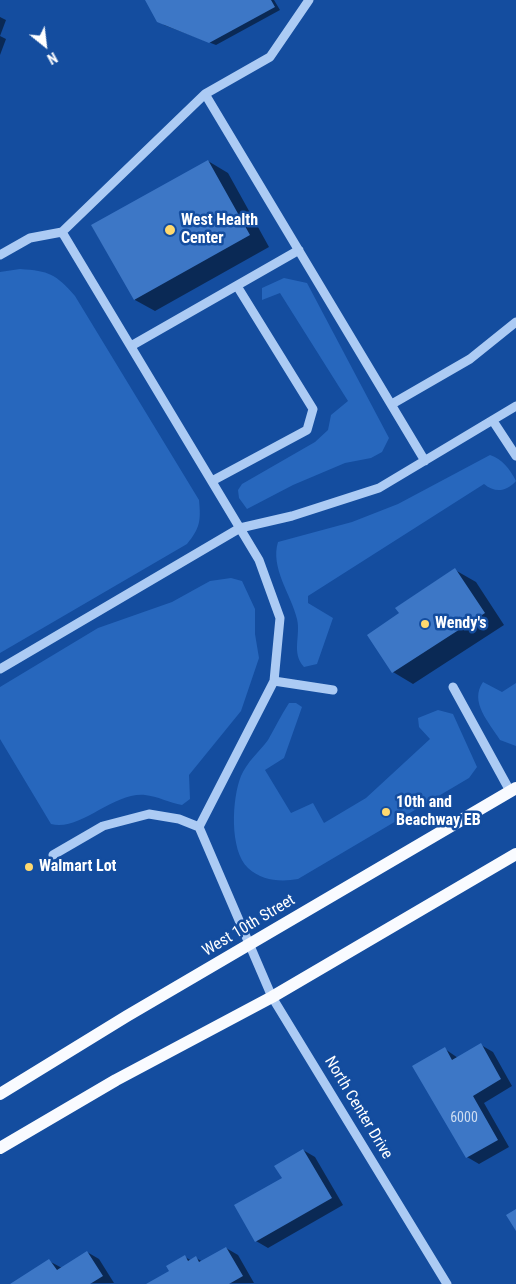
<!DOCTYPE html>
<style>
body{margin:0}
#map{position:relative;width:516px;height:1284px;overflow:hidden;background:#144d9f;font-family:"Roboto Condensed",sans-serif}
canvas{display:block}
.north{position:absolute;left:20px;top:20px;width:50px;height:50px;-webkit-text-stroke:4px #144d9f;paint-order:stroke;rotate:151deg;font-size:14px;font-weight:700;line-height:20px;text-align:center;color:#fff}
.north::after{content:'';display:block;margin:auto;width:18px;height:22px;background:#fff;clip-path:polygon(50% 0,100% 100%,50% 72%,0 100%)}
</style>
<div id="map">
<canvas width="516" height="1284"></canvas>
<div class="north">N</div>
</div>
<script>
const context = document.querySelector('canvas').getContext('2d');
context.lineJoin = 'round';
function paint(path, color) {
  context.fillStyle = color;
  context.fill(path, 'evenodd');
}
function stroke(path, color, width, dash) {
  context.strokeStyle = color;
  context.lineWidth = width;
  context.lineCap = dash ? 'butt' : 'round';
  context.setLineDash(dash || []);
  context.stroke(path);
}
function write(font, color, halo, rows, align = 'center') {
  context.font = font + ' "Roboto Condensed",sans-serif';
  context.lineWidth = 5;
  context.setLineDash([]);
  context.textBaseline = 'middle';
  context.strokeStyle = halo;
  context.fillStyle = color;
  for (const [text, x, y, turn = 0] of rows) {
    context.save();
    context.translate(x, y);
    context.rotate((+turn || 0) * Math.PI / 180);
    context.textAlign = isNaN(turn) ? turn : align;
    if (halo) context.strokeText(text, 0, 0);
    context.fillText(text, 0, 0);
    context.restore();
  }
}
const green = new Path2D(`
 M20 269C49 271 56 274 75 296L199 500C201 521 200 528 187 544L0 653V272Z
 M284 278 307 283 389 438 382 452 371 458 345 463 293 485 247 509 239 498 238 490 242 484 315 442 328 430 331 415 348 401 280 293 262 300V288Z
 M490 455C502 459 510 469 516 481 506 492 495 493 484 484L308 596V603L333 618 317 664 304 667C291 653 301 636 297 619 291 594 270 568 278 542L352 522 398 504Z
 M231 578 242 581 255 609V634L259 658 241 711 189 775 190 799 182 805C170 803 157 796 145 795 113 792 80 832 51 824L0 739V687L98 628 172 602 210 581Z
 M483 682 502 692 516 683V746L500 740C489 722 469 702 483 682Z
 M289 703H296L302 707 284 758 265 770 291 813 313 803 324 823 366 798 430 739 419 727 418 718 438 710 453 714 477 767 469 778 298 879C281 882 262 881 248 868 229 850 232 798 241 776 247 762 259 752 268 740 275 728 281 715 289 703Z`);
const shadow = new Path2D(`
 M146 0H274L280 10 216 45 164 25Z
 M0 17 6 20 0 36 6 39 0 55Z
 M208 161 228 173 269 247 155 311 135 300 92 226Z
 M455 570 476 582 504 625 413 684 393 672 401 614Z
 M481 1045 493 1052 512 1086 484 1103 509 1147 479 1164 467 1157 414 1066 445 1049 458 1058Z
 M303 1150 315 1157 343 1205 268 1248 256 1241 283 1179Z
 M226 1248 238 1255 254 1283 149 1284 171 1272 185 1257 192 1261 196 1258 203 1262Z
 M87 1252 99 1259 114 1283 13 1284 49 1261 62 1268Z`);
const building = new Path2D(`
 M145 0H271L275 7 209 43 157 22Z
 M208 160 250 235 134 300 91 225Z
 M455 568 485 613 392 673 367 635 399 613 395 608Z
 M481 1043 501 1079 473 1096 498 1140 466 1158 412 1066 445 1047 452 1060Z
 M303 1149 332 1198 255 1242 234 1205 282 1178 274 1166Z
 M516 1209V1231L506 1215Z
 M226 1247 243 1276 229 1284H146L169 1271 166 1266 185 1255 188 1261 196 1256 199 1262Z
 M87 1251 103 1276 90 1284H10L49 1259 57 1270Z`);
const minor = new Path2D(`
 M309 0 270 57 205 94 425 461
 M62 232 205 94
 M0 255 30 238 62 232 259 560 280 618 274 681 199 827 272 997 447 1284
 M131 346 299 250
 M392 404 470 359 516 322
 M493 421 516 456
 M212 481 307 430 313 409 237 286
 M0 669 240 528 292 516 379 488 516 406
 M274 681 333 690
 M453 687 510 791
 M53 855 103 826 149 814 179 819 199 827`);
const major = new Path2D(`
 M0 1094 127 1016 516 788
 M0 1148 116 1080 272 997 516 854`);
const markers = [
 [170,230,6,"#ffd96f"],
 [425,624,5,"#ffd96f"],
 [386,812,5,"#ffd96f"],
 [29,867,5,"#ffd96f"]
];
const numberNames = [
 ["6000",464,1118]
];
const poiNames = [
 ["West Health",181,221],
 ["Center",181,239],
 ["Wendy's",435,624],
 ["10th and",396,803],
 ["Beachway EB",396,821],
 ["Walmart Lot",39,867]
];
const streetNames = [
 ["West 10th Street",249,926,-31],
 ["North Center Drive",358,1108,59]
];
paint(green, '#2767bd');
paint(shadow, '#0007');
paint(building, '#3d77c6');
stroke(minor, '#accbf4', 9);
stroke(major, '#f9fbff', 12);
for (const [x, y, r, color] of markers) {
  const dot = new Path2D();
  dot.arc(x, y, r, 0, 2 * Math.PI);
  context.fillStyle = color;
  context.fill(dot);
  stroke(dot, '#144d9f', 2);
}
write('14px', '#ceddf1', null, numberNames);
write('bold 16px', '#fff', '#144d9f', poiNames, 'left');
write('16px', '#fff', '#144d9f', streetNames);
</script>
